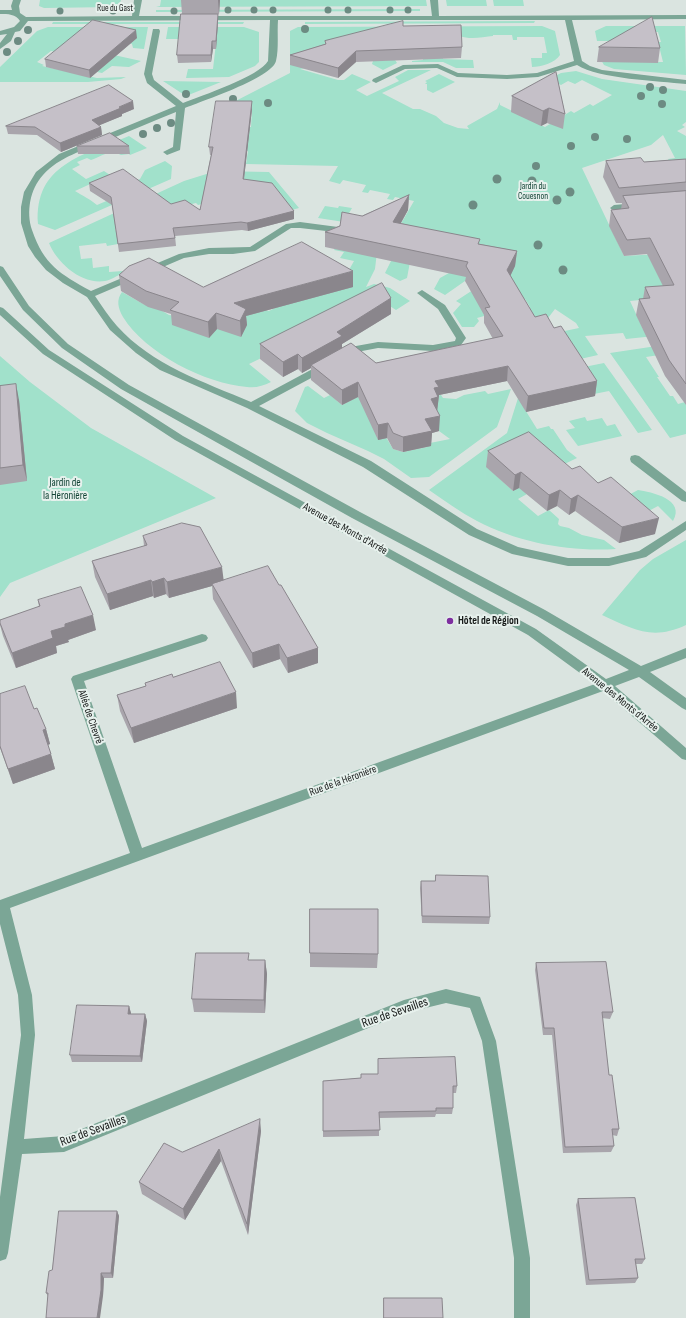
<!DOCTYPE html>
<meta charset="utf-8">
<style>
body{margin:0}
canvas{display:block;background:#dae4e0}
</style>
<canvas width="686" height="1318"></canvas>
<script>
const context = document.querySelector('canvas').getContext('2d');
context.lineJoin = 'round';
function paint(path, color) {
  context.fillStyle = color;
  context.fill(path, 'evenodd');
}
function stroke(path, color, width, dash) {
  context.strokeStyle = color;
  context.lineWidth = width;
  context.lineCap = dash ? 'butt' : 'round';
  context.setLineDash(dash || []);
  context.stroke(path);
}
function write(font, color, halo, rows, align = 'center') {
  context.font = font + ' "Sofia Sans Condensed",sans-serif';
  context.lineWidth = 4;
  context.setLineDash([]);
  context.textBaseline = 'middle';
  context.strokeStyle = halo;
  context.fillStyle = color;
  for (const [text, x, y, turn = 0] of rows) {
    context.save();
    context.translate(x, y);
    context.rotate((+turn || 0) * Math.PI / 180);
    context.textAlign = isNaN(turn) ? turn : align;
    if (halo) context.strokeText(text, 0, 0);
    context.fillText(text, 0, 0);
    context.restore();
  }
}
const green = new Path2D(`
 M40 0H121L119 6 114 7 44 8 39 6Z
 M161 0H426L427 6 156 7 160 6Z
 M446 0H486L487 6H447Z
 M493 0H523L524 6H494Z
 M420 9V11L156 12V10Z
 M535 21 534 23 305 24V22Z
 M53 22H244L243 24H52Z
 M542 26 555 31 560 55C555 63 541 67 532 67L531 58H542V53H547L544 37H517V40H513L512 35H493V36C483 37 470 40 460 36L442 50 443 59 473 60 474 68H456L443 62H412V61L423 60 422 54 390 52 397 63 383 70 372 64 373 61 388 56 300 69 338 80H344L352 74 371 82 356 90 367 96 399 81 395 77 408 70H431L382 93 413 109H420L436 116 444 123 458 128 469 129 467 126 497 109 500 102V105L545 127 571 111 574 113 590 104 593 106 612 95 582 80 575 84 568 81 561 85 549 79 561 73 576 71 602 79 686 91V122L682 125 685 127 677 131 686 136V174L677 175 668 159 675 158 663 135 651 145 582 168 624 256 660 254 672 304 659 298 630 301 643 329 674 334 626 339 623 333 585 336 598 355 513 374 555 333 579 328 576 323 555 309 545 322 537 323 529 310 530 307 525 299C508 303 494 314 477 318L479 321 474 327H462L453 313 461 304 456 301 476 288 488 290 399 227 414 201 395 197 393 200 387 199 390 194 370 190 368 193 362 192 366 185 343 180 340 184 329 181 338 166 246 164 248 151H242L249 127H251L252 110 220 109 290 73V31L298 27Z
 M606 26H685L686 75 614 69 604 65 601 60 624 62H663L658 42H661L658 32H625L627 39 616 41H597L595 31Z
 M48 27H148L144 49 133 48 132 44 126 42 63 54 51 51 37 62 44 65 42 66 97 78 126 77 121 79 88 82H0V67L37 31Z
 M168 27H244L259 32V62L255 66 229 77 186 78 188 69H213L217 34 184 39H166Z
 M105 53 141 61 129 67 112 66 102 73 72 67Z
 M439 74 455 82 433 93 427 90V84H425L427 82 425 81Z
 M163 81 221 82 186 96Z
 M129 136 147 148 130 155 129 154 121 155C110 149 102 156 91 160L87 158 77 162 80 165 72 169 86 179 104 171 110 175 75 191C83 196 90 199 97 205L137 188 131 183 140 179 145 170 165 161 172 166 171 179 55 230 38 224C34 164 84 155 129 136Z
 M216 171 269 172 299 208 288 211 209 202 198 205 196 203 171 209 144 227 115 229 118 235V244L107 246 106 243 79 246 81 259 92 258 93 268 109 266V272L123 271 122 273C117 276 111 280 105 281 82 285 57 263 49 243L184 181Z
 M325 206 338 208 339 206 352 208 344 222 318 218Z
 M338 244 377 252 375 269 366 287 374 284 390 288 410 301 396 310 371 294 286 346 249 364 271 382C263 386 256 388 247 387 206 384 145 353 123 317 118 308 116 300 122 292L145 305 149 303 169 315 221 324 262 309 269 311 349 270 354 261 340 258 344 252 334 250Z
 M392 259 410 262 407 278 400 281 385 273Z
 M449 273H469L465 281 445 295 434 289 440 278Z
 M670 344 666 354 646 357 659 377H657L670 396H673L678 404 685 402 686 405V434L670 438 610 353Z
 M0 356 30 382 91 428 216 498 10 583 0 597Z
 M604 363 652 430 638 433 609 391 524 408 537 429 549 426 551 429H553L567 450 577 458 552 470 487 467 513 491 519 487 527 494 518 499 538 516 549 510 559 519 558 524 560 526 569 528 582 535 604 540 616 549C570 552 519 543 477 521 460 512 445 501 429 490L507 433 524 379Z
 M308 386 324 398 330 395 342 405 361 395 393 449 403 452 427 447 425 444 450 439 439 431 430 414 435 396 441 395 443 398 456 399 464 395 485 391 488 394 511 389 497 427 429 477 411 478 384 459 368 451 327 433 307 423 295 411 305 387Z
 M585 417 587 421 602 418 607 426 615 424 622 436 578 446 566 430 575 428 569 421Z
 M638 490C651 492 686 499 673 521L658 506 643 514 623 498Z
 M686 540V625C652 641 633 629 602 615L640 570 653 559Z`);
const minor = new Path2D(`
 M13 0H21L19 6 20 13 26 17 132 16 134 0H142L139 16H432L430 0H438L439 16 686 15V19L572 20 582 61 590 66 602 70 686 80V84C658 81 599 79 577 65L538 77 507 79 457 77 437 68 405 69 376 83 372 81 373 79 403 65 438 64 458 73 507 75 537 73 574 61 565 20H278C277 33 279 48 276 61 272 78 202 101 185 108L180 150 167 155 163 152 173 147 176 112C153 121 130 131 106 141 84 150 59 157 43 175 30 189 26 212 32 230 44 265 60 274 91 291L179 254 209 248 250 247 286 224 300 222 338 227 339 229 338 231 335 232 300 228H291L255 251 233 254H209L184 258 95 296C102 306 109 317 117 326 152 365 204 382 251 402L320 365H328L329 367 328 369 259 406 371 461 477 529 518 547 568 558H609L639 551 686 521V530L646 557 609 566H568L512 554 469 535 363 467 247 408 160 370 136 353 110 330 87 297 63 283 46 270 35 257 28 246 21 223V207L24 192 36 172 59 154 176 106 147 83 144 74 153 29H159L160 31 152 74 154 80 183 103C201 96 260 76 268 61L270 20 28 21 20 31 15 32 11 41 0 49V43L7 34 0 35V31L14 27 20 21C16 14 8 14 0 14V10H12L11 6Z
 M637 203 641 206 640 208 614 211 610 208 614 205Z
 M0 266 3 267 29 306 68 344 129 385 360 512 545 610 641 666 686 648V658L650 672 686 698V710L682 708 639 677 615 686 686 748V760L682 759 603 691 10 908 32 995 35 1035 24 1139 64 1136 404 1000 446 989 480 997 496 1041 530 1258V1318H514V1258L482 1041 470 1008 446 1003 405 1013 64 1152 22 1154 8 1253 6 1259 0 1261V1197L21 1035 18 995 0 924V900L130 853 71 679 73 676 202 634 206 635 208 638 206 641 84 681 142 848 595 684 528 635 175 440 43 354 0 315V307L3 308 49 350 183 436 536 629 606 679 629 670 537 616 352 518 121 389 62 348 23 310 0 276Z
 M422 290 445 305 466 338 461 345 433 351 378 348 362 351 347 358H341L339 356 341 354 356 346 378 342 433 345 455 341 456 338 438 309 417 293Z
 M635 455 639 456 686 492V502L682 501 631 462 630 459 631 456Z`);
const trees = [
 [228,10,3.5],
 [254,10,3.5],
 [273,10,3.5],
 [328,10,3.5],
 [348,10,3.5],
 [390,10,3.5],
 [408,10,3.5],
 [60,11,3.5],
 [113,11,3.5],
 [174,11,3.5],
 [305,29,4],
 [28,30,4],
 [18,41,4],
 [7,52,4],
 [650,87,4],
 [663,90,4],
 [186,94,4],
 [641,96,4],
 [233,99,4],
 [268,103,4],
 [662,104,4],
 [171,123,4],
 [157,128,4],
 [143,134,4],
 [595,137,4],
 [627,139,4],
 [571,146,4],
 [536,166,4],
 [497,179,4.5],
 [532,181,4.5],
 [570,192,4.5],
 [557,200,4.5],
 [473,205,4.5],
 [538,245,4.5],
 [563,270,4.5]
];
const wall = new Path2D(`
 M181 0H220L219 14H218V22L216 49H213L211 62 178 63 177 55 182 14Z
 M403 26 462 47 461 58 356 62 338 78 290 65V55L325 44V41Z
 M137 38 90 78 46 67 45 59Z
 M599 47 660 48 658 63 597 62Z
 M556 72 565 114 563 129 547 123 541 126 511 112 512 96Z
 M134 109 122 114V116L99 125 101 127 102 135 61 152 37 135 8 134 6 126Z
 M252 109 244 179 294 211V219L248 231 242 230 175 236 176 246 119 252 112 205 90 191 89 183 171 204 200 210 211 155H210L209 147Z
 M77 146H129L130 154H78Z
 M686 159V405L665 376 636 315 639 299H643L645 287 663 286 647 254 624 256 609 226 611 210 621 209 622 203H616L603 177 606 161 644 162Z
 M409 195 408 210 401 223 480 244 517 251 515 266 510 276 535 317 554 328 597 381 595 396 526 412 507 381 439 395 437 411 439 431 432 433 431 446 403 452 393 449 387 438 378 440 358 397 342 405 311 380V368L302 373 298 369 283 377 260 359V344L391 298V314L342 344V348L376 363 493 339 484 323V315L465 281 466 277 325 247V232Z
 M119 275 203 287H353L246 316 247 325 241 337 217 329 209 338 172 325 171 314 148 307 121 291Z
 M0 386 19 400 27 481 0 485Z
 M488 451 572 469 655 534 619 543 575 511 569 515 557 506 547 511 519 488 513 491 486 467Z
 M143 536 224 580 279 585 318 648V663L288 673 280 659 253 668 213 599 212 586 169 598 166 594 154 598 153 596 110 610 95 577 92 561 144 546Z
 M38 600 96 630 68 640 69 642 56 646 57 653 16 668 3 636 0 625V620L39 607Z
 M173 677 237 708 134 743 120 711 117 695 146 686 145 683Z
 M0 694 46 729 50 744 48 745 55 769 13 784 0 748Z
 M421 881 490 917 489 924 422 923 420 888Z
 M310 953 378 954 377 968 310 967Z
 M250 960H265L267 974 265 1013 194 1012 192 999Z
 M536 963 613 1012 610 1019 602 1018 609 1075 619 1129 617 1136 612 1135 614 1146 611 1152 563 1153 552 1035H543L535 970Z
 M129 1006 131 1014H145L147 1021 142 1062H72L70 1055Z
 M361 1074 457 1086 456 1093H453V1108L452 1114H436L435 1117 379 1118V1136L323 1137V1081L361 1078Z
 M261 1131 248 1235 221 1161 185 1220 142 1194 139 1182 182 1152Z
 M578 1199 645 1259 642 1264H636L638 1278 635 1283 586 1285 576 1205Z
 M117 1211 119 1216 113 1278H104L103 1296H48L46 1293 52 1270Z`);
const shadedWall = new Path2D(`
 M218 0H220L219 14Z
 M218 14V22L216 49V41Z
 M136 30 137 38 90 78 89 70Z
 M212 41 213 49 211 62V55Z
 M356 51V62L338 78V68Z
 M133 101 134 109 122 114V116L93 128 92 120 119 107Z
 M252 101V109L243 187V179Z
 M549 108 547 123 541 126 543 111Z
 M101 127 102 135 61 152 60 143Z
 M409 195 408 210 393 237V222Z
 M294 211V219L248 231 247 223Z
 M517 251 515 266 506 285 507 270Z
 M353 271V287L246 316 247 325 241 337 240 321 234 303Z
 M391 298V314L342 344V352L311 365V368L302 373V358L337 332Z
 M216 313 217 329 209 338 208 322Z
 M298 354V369L283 377V362Z
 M508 366 507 381 439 395 437 412 431 399 435 381Z
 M597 381 595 396 526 412 528 396Z
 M358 382V397L342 405V390Z
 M16 384 19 400 27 481 23 465Z
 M440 416 439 431 432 433 431 446 403 452V437L425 419Z
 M388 423 387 438 378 440V425Z
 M521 472 519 488 513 491 515 475Z
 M560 490 557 506 547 511 549 495Z
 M578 495 575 511 569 515 571 499Z
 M659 518 655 534 619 543 622 527Z
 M222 567 224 583 212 584V586L169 598 167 582Z
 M164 578 166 594 154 598 152 582Z
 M151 580 153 596 110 610 107 594Z
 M93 615 96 630 68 640 69 642 56 646 57 653 16 668 12 653 65 624Z
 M279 644 280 659 253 668 252 653Z
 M318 648V663L288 673 287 658Z
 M236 692 237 708 134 743 131 728Z
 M46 729 50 744 47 745 43 730Z
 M51 754 55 769 13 784 8 769Z
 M265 960 267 974 265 1013 264 1000Z
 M129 1006 131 1013 130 1021 128 1014Z
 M145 1014 147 1021 142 1062 140 1056Z
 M260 1119 261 1131 248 1235 247 1224Z
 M219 1149 221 1161 185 1220 183 1209Z
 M117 1211 119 1216 113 1278 111 1273Z
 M101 1273 104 1278 103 1296 100 1318H97Z`);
const building = new Path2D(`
 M181 14H218L216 41H212L211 55H177Z
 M652 17 660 48 599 47Z
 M93 20 136 30 89 70 45 59Z
 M403 21V26L461 25 462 47 356 51 338 68 290 55 326 44 325 41Z
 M556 72 565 114 549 108 543 111 512 96Z
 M109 85 133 101 119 107 121 108 92 120 101 127 60 143 35 127 6 126Z
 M216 101H252L243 179 272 183 294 211 247 223 241 222 173 228 175 238 118 244 111 197 89 183 123 169 171 204 185 200 200 210 213 147H209Z
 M110 133 129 146H77Z
 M641 158 644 162 686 159V182L619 188 606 161Z
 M686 191V384L669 360 639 299 650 298 645 287 674 285 650 238 627 240 611 210 629 208 623 196Z
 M409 195 393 222 480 239 478 244 517 251 507 270 535 317 546 314 554 328 561 326 597 381 528 396 508 366 435 381 439 387 434 388 438 397 431 399 440 416 425 419 432 431 403 437 393 433 388 423 378 425 358 382 342 390 311 365 351 343 376 363 503 336 485 308 490 307 466 266 468 262 325 232 340 226 342 212 362 216Z
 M302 242 353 271 234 303 246 309 240 321 216 313 208 322 170 310 179 302 146 291 119 275 129 266 149 258 203 287Z
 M382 283 391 298 337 332 342 336 302 358 298 354 283 362 260 344Z
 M16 384 23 465 0 468V386Z
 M529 432 572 469 580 466 598 483 611 477 659 518 622 527 578 495 571 499 560 490 549 495 521 472 515 475 488 451Z
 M182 523 200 527 222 567 167 582 164 578 152 582 151 580 107 594 92 561 147 545 143 536Z
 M268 566 279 585H281L318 648 287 658 279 644 252 653 212 584Z
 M81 587 93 615 65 624V627L51 631 53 638 12 653 0 623V620L40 606 38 600Z
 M220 662 236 692 131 728 117 695 146 686 145 683 172 674 173 677Z
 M25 686 34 709 37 708 46 729 43 730 51 754 8 769 0 746V694Z
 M436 875 488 876 490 917 422 916 421 881H435Z
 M310 909H378V954L310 953Z
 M196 953H249L248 960H265L264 1000 192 999Z
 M606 962 613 1012H602L609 1075H612L619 1129H612L614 1146 565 1147 554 1028H544L536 963Z
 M77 1005 129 1006 128 1014H145L140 1056 70 1055Z
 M455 1057 457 1086H453V1108H436V1111L379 1112 380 1130 323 1131V1081L361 1078V1074H378V1059Z
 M260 1119 247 1224 219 1149 183 1209 139 1182 164 1143 182 1152Z
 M635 1198 645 1259H635L638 1278 589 1280 578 1199Z
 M59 1211H117L111 1273H101V1290L97 1318H46L48 1293H46L49 1271 52 1270Z
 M384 1298H442L443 1318H384Z`);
const markers = [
 [450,621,4,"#7d2e9f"]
];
const farStreetnames = [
 ["Rue du Gast",115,9]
];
const farParknames = [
 ["Jardin du",533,187],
 ["Couesnon",533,197]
];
const parkNames = [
 ["Jardin de",65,483],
 ["la Héronière",65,496]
];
const streetNames = [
 ["Avenue des Monts d'Arrée",345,529,29],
 ["Avenue des Monts d'Arrée",620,700,39],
 ["Allée de Chevré",90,717,71],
 ["Rue de la Héronière",343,781,-20]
];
const poiNames = [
 ["Hôtel de Région",458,621]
];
const nearStreetnames = [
 ["Rue de Sevailles",395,1013,-19],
 ["Rue de Sevailles",93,1131,-20]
];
paint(green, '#a1e1cb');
paint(minor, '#7ba696');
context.fillStyle = '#6c8b82';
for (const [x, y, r] of trees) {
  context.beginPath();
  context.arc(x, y, r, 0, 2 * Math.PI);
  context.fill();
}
paint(wall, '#a9a5ac');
paint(shadedWall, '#8a868c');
paint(building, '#c5c0c8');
stroke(building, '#8a868c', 1);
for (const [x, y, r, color] of markers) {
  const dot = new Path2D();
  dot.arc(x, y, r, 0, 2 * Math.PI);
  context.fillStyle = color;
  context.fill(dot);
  stroke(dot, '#e7f1ed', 1.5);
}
write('9px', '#161918', '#e7f1ed', farStreetnames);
write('9px', '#124335', '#e7f1ed', farParknames);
write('11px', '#124335', '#e7f1ed', parkNames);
write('11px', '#161918', '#e7f1ed', streetNames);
write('bold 11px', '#161918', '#e7f1ed', poiNames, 'left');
write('13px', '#161918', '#e7f1ed', nearStreetnames);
</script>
